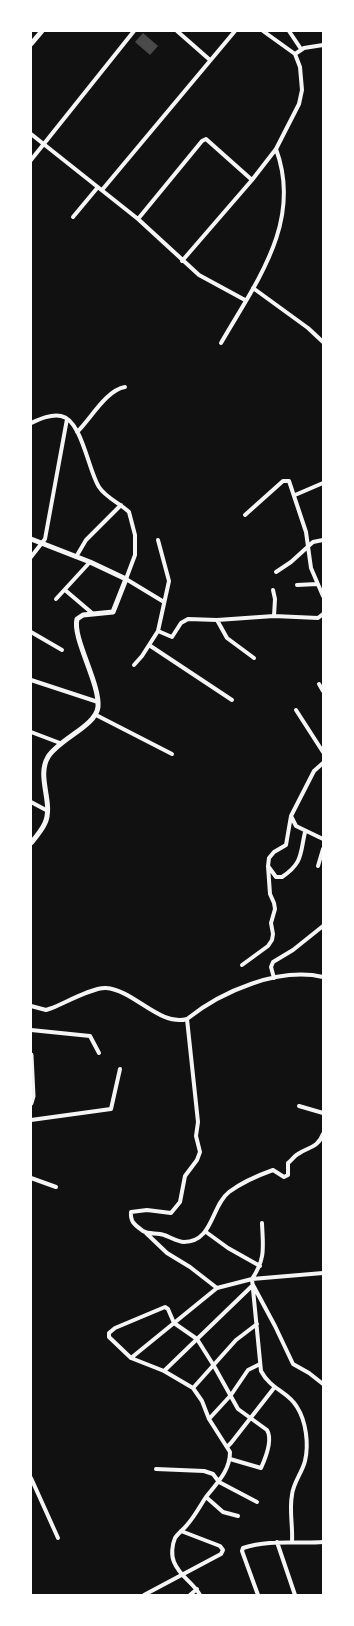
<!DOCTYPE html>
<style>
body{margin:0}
#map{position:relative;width:354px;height:1626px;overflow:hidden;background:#111;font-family:Barlow,sans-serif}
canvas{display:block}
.frame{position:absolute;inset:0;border:32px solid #fff;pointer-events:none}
</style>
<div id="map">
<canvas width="354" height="1626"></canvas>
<div class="frame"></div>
</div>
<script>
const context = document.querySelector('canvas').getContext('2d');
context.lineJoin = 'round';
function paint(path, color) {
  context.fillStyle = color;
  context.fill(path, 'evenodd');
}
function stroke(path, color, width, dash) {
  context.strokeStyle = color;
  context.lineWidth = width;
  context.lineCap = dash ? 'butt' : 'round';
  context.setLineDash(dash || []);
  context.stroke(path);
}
const building = new Path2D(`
 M143 33 158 46 150 55 135 42Z`);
const minor = new Path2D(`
 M177 31 210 60
 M263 31 295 54
 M289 31 301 49
 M295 54 304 48 323 45
 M31 134 138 219 199 275 245 300
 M31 160 134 31
 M102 190 235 31
 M73 217 98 187
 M138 219 202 141 206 139 252 180
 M182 261 252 180 276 149 299 104 302 90 300 67 295 54
 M253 288 308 328 323 342
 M221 343C256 282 303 222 276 149
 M31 423C40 419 51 414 61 416 82 420 88 470 99 487 106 498 120 503 129 512L135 535V555L126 579 164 602
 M77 432C90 420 106 390 125 387
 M295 495 323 483
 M245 515 283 481H289L306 532 311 568 323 596
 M31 557 45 539 67 419
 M76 557 86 540 121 505
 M276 572 291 562 313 542 323 540
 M297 585 317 584
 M65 590 92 613
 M273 590 275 599 274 616
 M56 599 90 562
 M217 620 227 638 254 658
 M158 631 172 637 181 623 188 619 217 620 274 616 318 618 323 614
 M31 632 62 650
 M149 645 232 700
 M134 665 142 656 158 631 169 581 158 540
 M31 680 98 702
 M319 684 323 691
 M296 710 323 752
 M96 715 172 754
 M31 732 60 743
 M323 763 314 771 291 816 296 826 323 839
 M31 802 46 810
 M268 866 276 877H282C303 863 300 854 305 832
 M318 866 323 849
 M242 965 268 946 272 940 273 934 271 923 275 909 274 903 270 894 268 866 269 858 274 852 286 845 291 816
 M274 978 271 967 273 962 293 950 323 926
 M31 1006 46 1010 52 1008C65 1003 93 987 106 988 134 990 160 1027 187 1019 222 991 279 967 323 977
 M187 1019 198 1122 196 1136 200 1152 197 1160 185 1176 180 1202 171 1213 147 1210 131 1212C130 1222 135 1225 143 1231 149 1235 157 1232 164 1235 170 1237 178 1242 184 1242 213 1242 211 1206 229 1192 241 1183 259 1175 273 1170L284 1177 288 1175V1163C291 1161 294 1156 298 1154 308 1147 318 1148 323 1134
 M31 1030 90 1036 99 1053
 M299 1106 323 1113
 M31 1120 111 1109 120 1069
 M31 1178 56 1187
 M262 1223C263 1247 266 1258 252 1279L261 1371C271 1390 288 1391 297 1407 306 1421 309 1444 305 1461 302 1473 293 1483 292 1495 289 1510 293 1526 292 1541
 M206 1232 228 1248 260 1266
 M146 1233 167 1253 190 1267 217 1288
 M131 1358 217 1288 252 1279 323 1273
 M164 1371 253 1285 275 1326 293 1364 309 1373 323 1384
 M193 1388 236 1340 257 1324
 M209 1419 231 1395 248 1370 260 1364
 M228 1446 231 1443 274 1388
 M156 1469 204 1471 213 1474 219 1482 257 1502
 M31 1478 58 1538
 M206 1497 223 1512 238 1516
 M277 1542 295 1595
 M144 1595 221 1554 223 1550 220 1546 181 1531
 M190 1595 197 1589
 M200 1595C193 1582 180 1577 174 1562 171 1555 172 1545 175 1538 178 1533 184 1529 187 1525 195 1516 200 1506 206 1497 217 1483 230 1471 230 1452L209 1419 202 1401 193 1388 164 1371 131 1358 109 1337V1333L115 1328 165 1307 168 1309 174 1323 197 1339 214 1366 238 1409 267 1430C273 1440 266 1457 261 1468L230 1459
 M258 1595 242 1551 243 1548C270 1539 296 1544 323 1542`);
const tertiary = new Path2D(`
 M31 44 42 31
 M31 539 90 562 126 579 113 612 83 615 77 619C72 638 100 683 98 707 96 726 59 739 48 757 36 777 54 803 45 823 42 830 36 837 31 843
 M31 1055 33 1096 31 1103`);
paint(building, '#4a4a4a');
stroke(minor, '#f5f5f5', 4);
stroke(tertiary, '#f5f5f5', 5);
</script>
